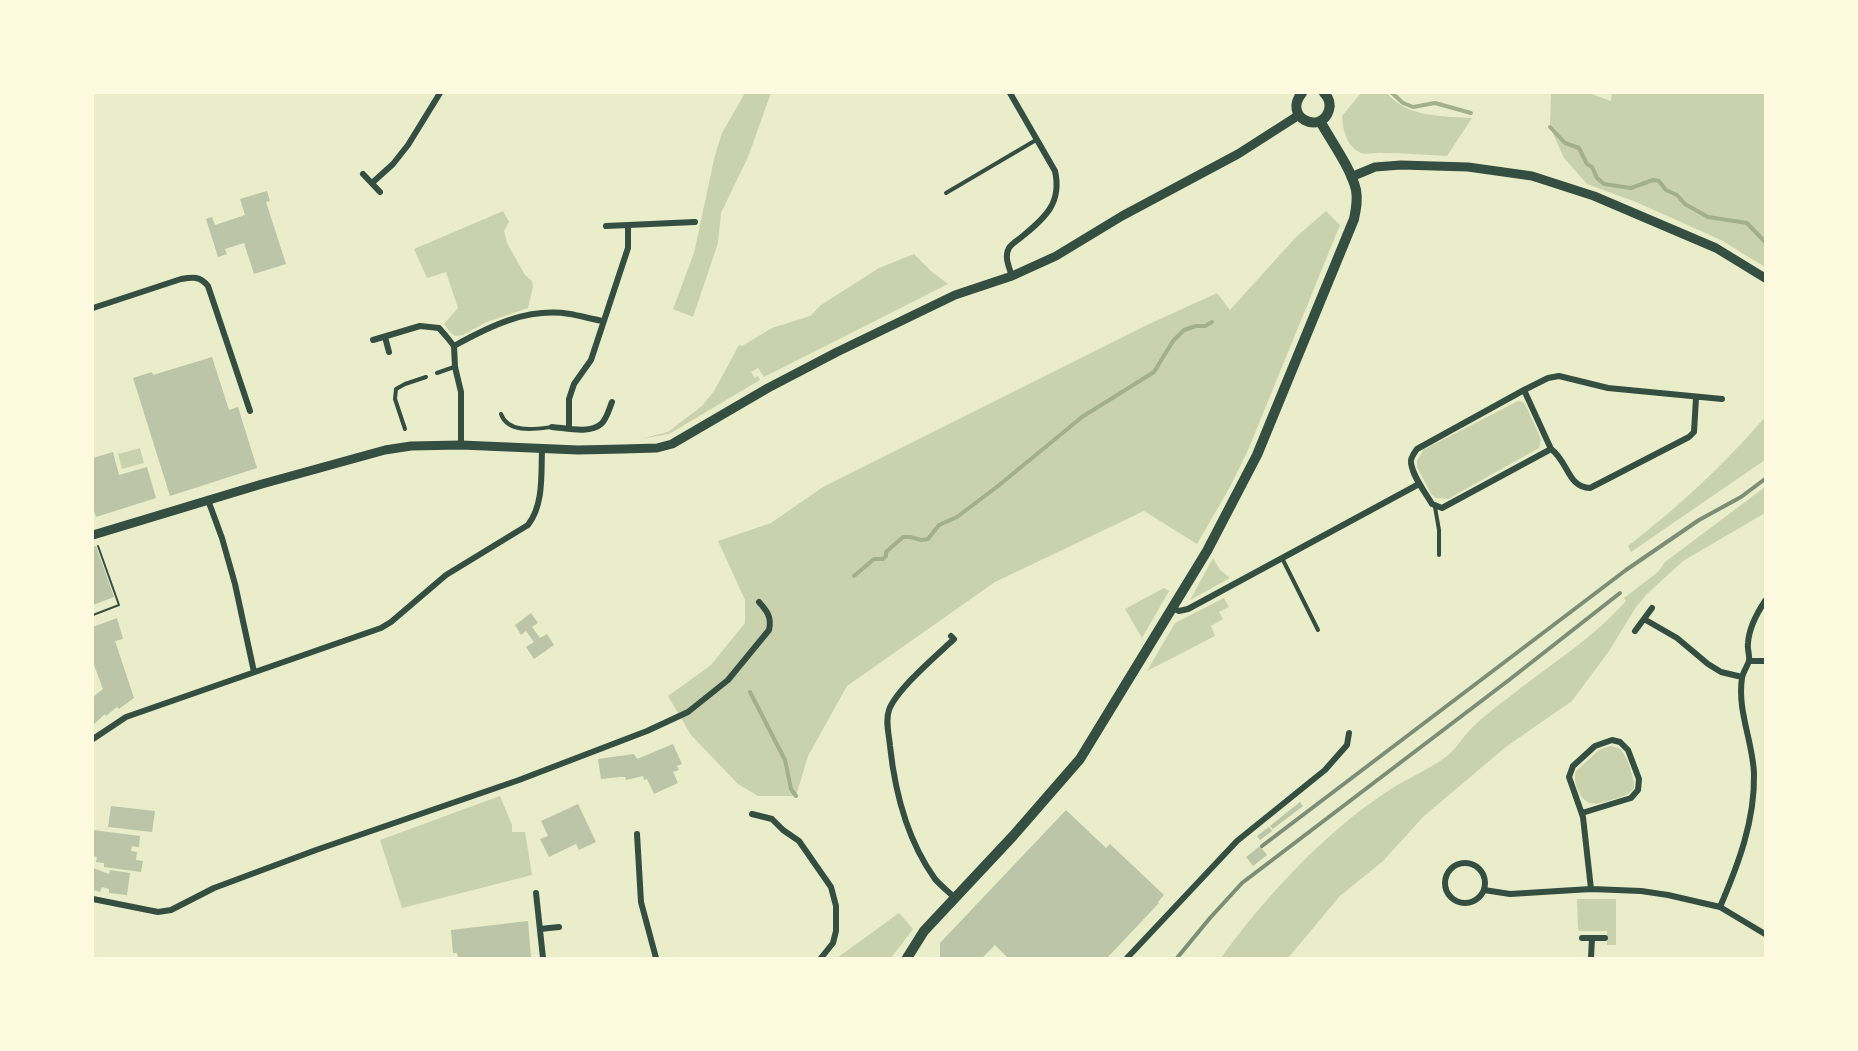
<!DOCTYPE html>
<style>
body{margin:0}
#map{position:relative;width:1858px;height:1051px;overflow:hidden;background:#e9edc9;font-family:"IBM Plex Sans",sans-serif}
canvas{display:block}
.frame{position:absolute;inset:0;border:94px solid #fefae0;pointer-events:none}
</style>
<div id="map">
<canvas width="1858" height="1051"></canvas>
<div class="frame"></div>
</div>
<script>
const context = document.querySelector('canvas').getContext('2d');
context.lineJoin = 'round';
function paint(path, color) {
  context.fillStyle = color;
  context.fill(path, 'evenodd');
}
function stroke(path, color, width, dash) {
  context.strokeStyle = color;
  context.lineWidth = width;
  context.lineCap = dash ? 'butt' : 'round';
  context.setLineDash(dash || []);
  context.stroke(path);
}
const green = new Path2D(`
 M745 93H771L748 157 721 213 718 243 693 317 673 309 694 253 715 155 722 133Z
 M1361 93H1387C1408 118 1442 116 1472 118L1447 156C1426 155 1404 153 1382 153 1374 152 1366 156 1359 152 1346 145 1343 129 1342 116Z
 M1551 93H1589L1611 101 1612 93H1765V267L1721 240 1636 202 1587 184 1564 158 1550 127Z
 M503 211 509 222 504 231 507 243 525 275 532 281 533 287 528 308 487 322 463 335 455 336 450 332 444 324 458 308 446 272 427 278 414 249Z
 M1326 211 1340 225 1248 450 1231 485 1197 544 1144 511 995 582 847 686 808 756 796 796H758L738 784 691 735 668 696 711 665 745 623V600L718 541 771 523 823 487 1147 325 1217 293 1230 310 1296 237Z
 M914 254 932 272 948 284 764 377 758 368 751 372 755 378 758 376 760 380 669 434 640 439 668 432 702 406 714 391 739 345 742 346 772 328 810 316 821 305 879 268Z
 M1518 401 1523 402 1526 406 1541 439 1539 448 1448 499 1436 498 1431 494 1417 467V461L1423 450Z
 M1765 417V460L1631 552 1628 546C1677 508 1724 465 1765 417Z
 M140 448 144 463 122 469 118 454Z
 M1765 487V513L1683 561 1647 594 1636 607 1609 651 1572 701 1507 746 1424 816 1383 861 1340 896 1288 958H1221C1263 899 1327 830 1388 791 1407 778 1429 770 1447 756 1455 750 1461 740 1468 732 1482 717 1500 704 1517 691 1554 662 1594 637 1626 601L1624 598 1658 572 1665 562Z
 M1213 558 1220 570 1230 578 1190 600Z
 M1164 588 1169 591 1142 638 1125 609Z
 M1224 598 1229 607 1219 612 1223 619 1211 626 1215 636 1147 671 1175 623Z
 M1610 746C1614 747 1617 747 1620 749 1627 755 1635 780 1634 788 1629 795 1622 797 1614 799 1597 805 1586 808 1578 790 1575 783 1574 778 1576 771L1599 750Z
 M500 796 512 825V832H525L532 875 402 908 380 840Z
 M1577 899H1616V945H1607V931H1581L1578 930Z
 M899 913 913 929 891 958H837Z`);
const stream = new Path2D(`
 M1392 93 1403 103 1413 107 1435 103 1471 113
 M1550 127 1565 143 1579 148 1587 164 1592 167 1597 178 1604 184 1631 188 1653 180 1659 181 1666 190 1677 195 1685 204 1708 217 1747 223 1765 242
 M854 576 874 559H883L886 556V552L903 537H910L921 540 928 539 939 525 957 517 998 486 1082 417 1154 372 1173 341 1184 330 1196 326H1205L1212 322
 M750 692 785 760 791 789 796 796`);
const building = new Path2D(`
 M267 191 270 201 266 202 286 264 254 274 244 243 225 249 227 254 218 257 206 219 212 217 215 225 245 215 240 199Z
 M212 357 229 410 238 407 257 468 170 496 133 378 152 372 153 375Z
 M113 452 119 475 147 467 156 498 96 517 93 508V458Z
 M96 546 114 597 93 605V547Z
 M531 613 538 623 532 627 540 638 547 634 554 645 534 659 526 647 534 642 526 631 521 635 515 625Z
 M117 618 123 639 115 641 134 698 119 709 117 707 106 716 105 714 93 725V697L103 689 94 665 93 666V627Z
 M673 744 682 764 677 766 679 770 673 772 678 783 654 794 647 779 644 780 643 776 626 780 625 777H620L601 779 598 759 634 754 637 759Z
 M1300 802 1303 806 1273 829 1270 826Z
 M578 804 596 842 579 850 576 844 549 857 540 839 548 836 541 821Z
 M111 806 155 811 152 832 108 827Z
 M1066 810 1106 848 1110 844 1164 895 1158 902 1159 903 1107 958H1008L995 945 982 958H940V943Z
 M1269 827 1272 831 1260 840 1257 836Z
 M93 830 140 836 139 847 132 846 131 851 137 852 136 860 143 861 141 872 104 867V863L96 862 97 857 93 856Z
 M1260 846 1267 855 1253 866 1246 857Z
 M93 868 109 874 110 870 130 873 127 895 109 893V889L102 887 100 892 93 890Z
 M528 921 531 958H458L457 953H453L451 930Z`);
const path = new Path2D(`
 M93 615 119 605 98 546`);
const service = new Path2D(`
 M946 193 1036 140
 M437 373 454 367
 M501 414C508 434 536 429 552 427
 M405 429 395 399 396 389 405 384 426 377
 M1435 507 1439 530V555
 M1282 558 1318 630`);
const minor = new Path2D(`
 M1010 93 1055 171C1062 202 1046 217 1024 235 1020 239 1012 243 1009 248 1004 257 1009 267 1012 276
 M363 174 380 192
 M372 183 393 164 408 145 440 93
 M606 226 695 222
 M93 308 181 279C193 277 200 276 208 286L250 411
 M385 337 389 352
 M373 340 420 326 439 328 446 336 454 346 455 367 461 392V445
 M454 346C490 326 528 307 570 314 581 316 592 319 603 321
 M1524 390 1551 449 1442 508 1432 504C1425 492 1413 477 1411 463 1410 458 1414 453 1417 449Z
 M1524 390 1548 378 1559 376 1608 388 1722 399
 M552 427C566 428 590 434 601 424 607 419 609 409 612 402
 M569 428V399L574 384 591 360 628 248V225
 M1551 449C1568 461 1568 488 1590 488L1689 437 1694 432 1696 398
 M208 500 222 538 235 584 254 672
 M1172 608 1179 611 1188 609 1419 484
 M1644 619 1677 638 1708 664 1721 672 1742 677
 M1635 631 1652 608
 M951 636 954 639C937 655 896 690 889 710 885 721 889 734 890 746 895 793 907 840 935 879 941 886 949 892 955 898
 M1749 661H1765
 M93 739 126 717 381 628 391 622 446 575 528 525C544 504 541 474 542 449
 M1582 813 1631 798 1638 790 1639 779 1628 750 1620 742 1612 740 1595 746 1573 766 1569 777 1583 817 1591 889
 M752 814 772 819 783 830 799 841 831 887 836 906V931L833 943 821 958
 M637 834 641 902 656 958
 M1445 883a20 20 0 1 1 40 0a20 20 0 1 1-40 0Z
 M1484 890 1510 894 1591 889 1641 891 1668 895 1720 907 1765 934
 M536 893 543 958
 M93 899 158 912 171 910 214 888 316 850 519 780 647 731 688 712 728 680 769 630C772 617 767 611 759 602
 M1720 907C1738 865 1755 821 1754 774 1753 742 1737 711 1742 678 1743 672 1747 667 1749 661 1750 656 1747 649 1748 643 1749 628 1757 613 1765 601
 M540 929 559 927
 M1582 938H1605
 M1127 958 1237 841 1325 770 1347 745 1349 733
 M1591 958 1592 938`);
const tertiary = new Path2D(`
 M1351 177 1375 167 1401 165 1468 167 1532 176 1594 196 1716 248 1765 278
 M93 535 262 484 385 450 411 446 461 445 578 450 623 449 657 448 672 444 768 388 837 352 955 295 1012 276 1056 256 1122 216 1238 154 1299 115`);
const secondary = new Path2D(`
 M1302 93C1282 117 1321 136 1329 110 1331 103 1329 98 1324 93
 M907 958 924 931 1013 836 1080 759 1207 551 1257 455 1354 219C1356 209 1358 200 1356 190 1351 168 1331 141 1320 121`);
const rail = new Path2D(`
 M1262 846 1626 570 1699 520 1741 497 1765 479
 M1177 958 1210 918 1242 883 1509 680 1620 593`);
paint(green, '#cad2ad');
stroke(stream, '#a3b18a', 4);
paint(building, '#bcc5a7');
stroke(path, '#344e41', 2);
stroke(service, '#344e41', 4);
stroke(minor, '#344e41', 6);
stroke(tertiary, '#344e41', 9);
stroke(secondary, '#344e41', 10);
stroke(rail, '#7c8e77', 4);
</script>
